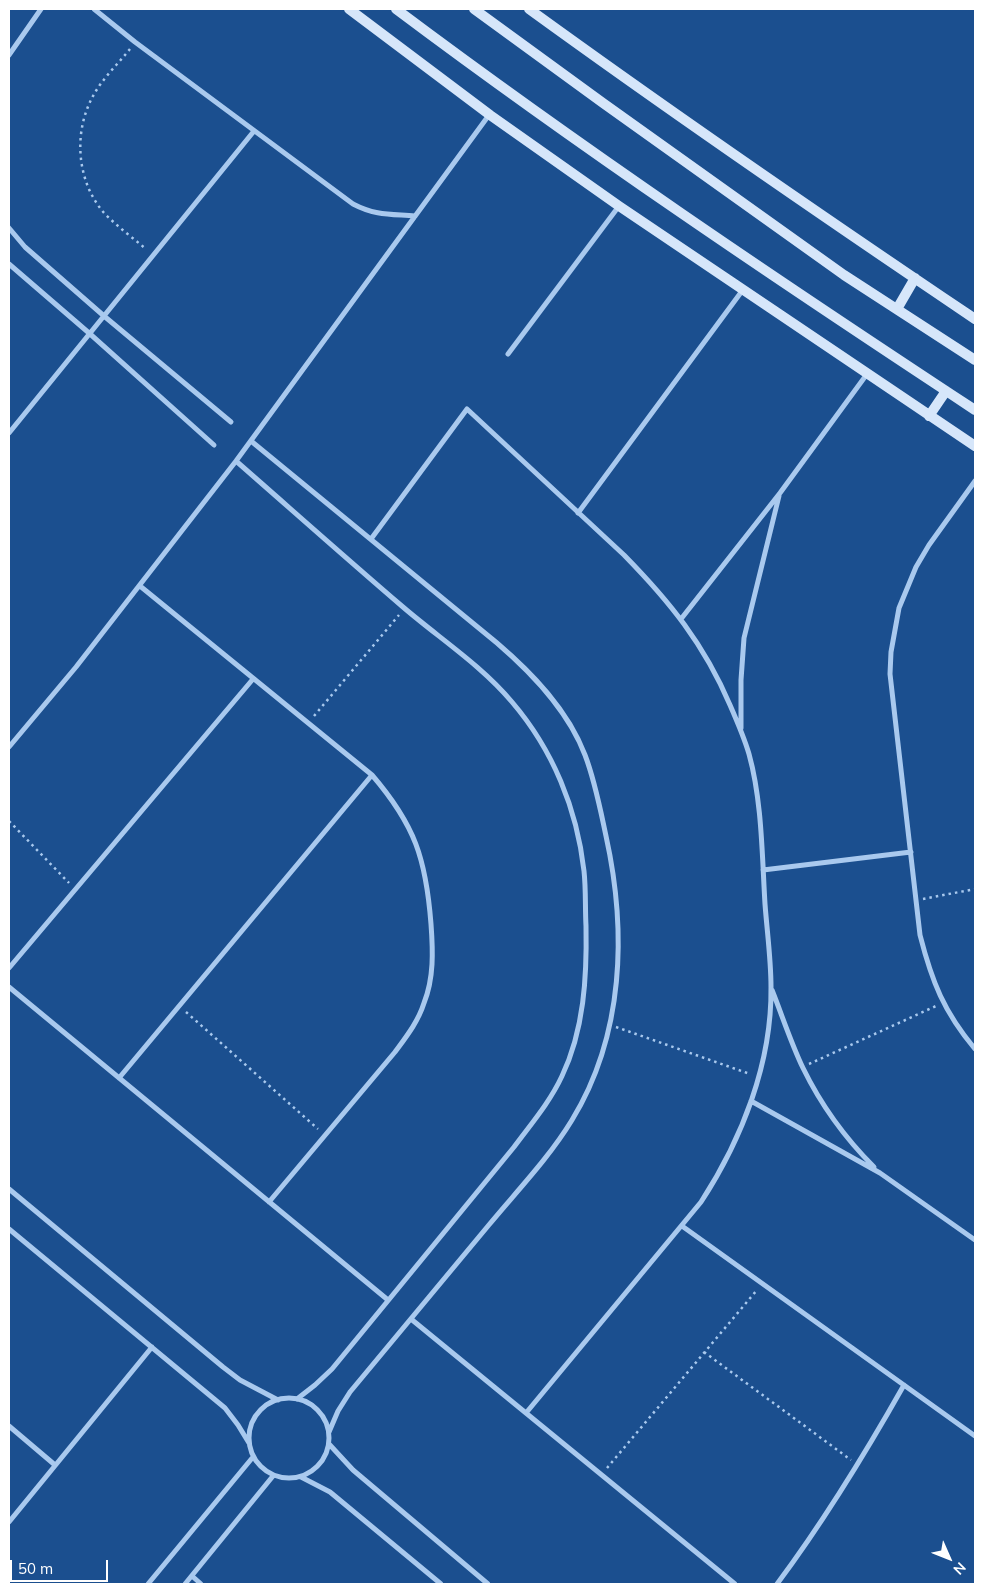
<!DOCTYPE html>
<style>
body{margin:0}
#map{position:relative;width:984px;height:1593px;overflow:hidden;background:#1b4f8f;font-family:Mulish,sans-serif}
canvas{display:block}
.frame{position:absolute;inset:0;border:10px solid #fff;pointer-events:none}
.north{position:absolute;left:924px;top:1533px;width:50px;height:50px;-webkit-text-stroke:4px #1b4f8f;paint-order:stroke;rotate:134deg;font-size:14px;font-weight:700;line-height:20px;text-align:center;color:#fff}
.north::after{content:'';display:block;margin:auto;width:18px;height:22px;background:#fff;clip-path:polygon(50% 0,100% 100%,50% 72%,0 100%)}
.scale{position:absolute;left:10px;top:1560px;width:98px;height:22px;box-sizing:border-box;border:2px solid #fff;border-top:0;padding-left:6px;font-size:15px;line-height:18px;white-space:nowrap;color:#fff;-webkit-text-stroke:4px #1b4f8f;paint-order:stroke}
</style>
<div id="map">
<canvas width="984" height="1593"></canvas>
<div class="frame"></div>
<div class="north">N</div>
<div class="scale">50 m</div>
</div>
<script>
const context = document.querySelector('canvas').getContext('2d');
context.lineJoin = 'round';
function stroke(path, color, width, dash) {
  context.strokeStyle = color;
  context.lineWidth = width;
  context.lineCap = dash ? 'butt' : 'round';
  context.setLineDash(dash || []);
  context.stroke(path);
}
const path = new Path2D(`
 M130 49C117 65 101 80 92 98 73 134 77 183 105 214 118 227 133 238 146 249
 M314 716 399 615
 M9 821 69 883
 M923 899 975 889
 M186 1012 318 1129
 M616 1027 750 1074
 M809 1064 936 1006
 M704 1352 851 1460
 M607 1468 757 1290`);
const street = new Path2D(`
 M94 9 135 42 353 204C376 216 391 214 415 216
 M9 55 41 9
 M9 228 25 247 104 316 231 422
 M9 264 89 333 214 445
 M508 354 619 206
 M9 433 254 131
 M251 441 497 643C532 673 568 710 585 755 595 781 600 808 606 836 627 931 624 1035 572 1120 549 1158 516 1192 488 1226 442 1282 396 1337 350 1392L338 1411 329 1432
 M236 461C292 510 347 559 403 607 439 638 481 665 512 702 553 750 577 809 584 871 586 889 585 908 586 926 587 977 584 1030 562 1076 550 1102 531 1124 514 1147L332 1369 315 1385 297 1399
 M975 481 929 545 916 567 899 608 891 652 890 674 920 935C932 982 944 1012 975 1049
 M578 513 742 291
 M371 539 467 409 624 555C670 602 704 644 730 705 737 721 744 737 749 754 762 801 762 855 765 904 767 931 771 959 771 987 772 1063 742 1139 701 1202L526 1413
 M140 586 372 775C415 825 426 859 431 924 433 951 434 978 424 1003 418 1022 406 1037 395 1052L269 1202
 M681 619 780 493 867 374
 M741 728V680L744 638 779 496
 M9 747 76 667 236 461 489 115
 M763 870 911 852
 M9 968 253 679
 M9 987 388 1300
 M772 990C782 1015 791 1043 803 1068 821 1105 845 1138 874 1167
 M119 1078 372 775
 M751 1101 880 1173 975 1240
 M9 1189 223 1367 240 1380 278 1400
 M682 1226 975 1436
 M9 1229 225 1408 238 1425 249 1443
 M411 1319 735 1584
 M249 1438a40 40 0 1 1 80 0a40 40 0 1 1-80 0Z
 M9 1426 55 1465
 M329 1444 353 1470 488 1584
 M301 1477 330 1492 441 1584
 M9 1522 152 1347
 M192 1576 201 1584
 M148 1584 253 1457
 M185 1584 273 1476
 M777 1584C824 1521 865 1454 904 1385`);
const secondary = new Path2D(`
 M349 9 490 115 619 206 975 446
 M396 9C584 150 779 281 975 410
 M474 9 603 103 844 275 975 360
 M529 9C675 115 825 218 975 319
 M897 309 915 278
 M929 416 946 391`);
stroke(path, '#a9c9ee', 2.5, [2.5, 4]);
stroke(street, '#a9c9ee', 5);
stroke(secondary, '#d6e6fa', 10);
</script>
